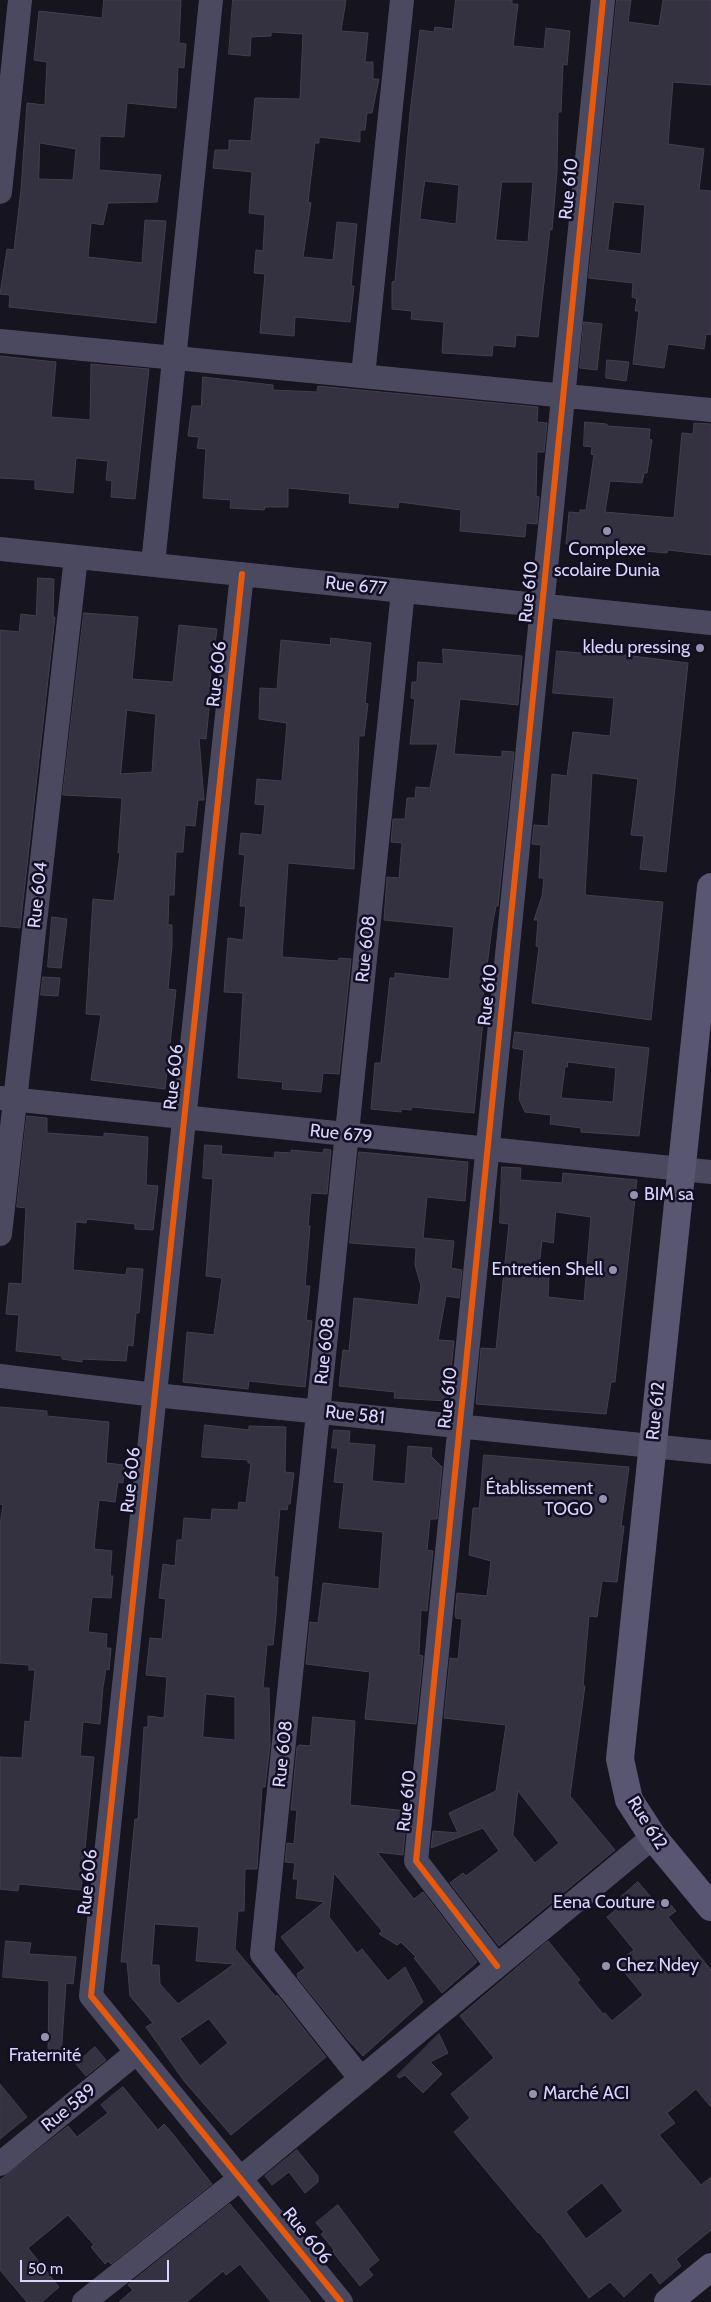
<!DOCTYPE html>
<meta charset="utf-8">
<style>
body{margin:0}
#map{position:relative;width:711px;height:2302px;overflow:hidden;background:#16141e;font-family:Cabin,sans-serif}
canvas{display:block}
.scale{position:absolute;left:20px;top:2260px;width:149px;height:22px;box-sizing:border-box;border:2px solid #dad3fd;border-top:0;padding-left:6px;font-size:15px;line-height:18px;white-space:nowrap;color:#dad3fd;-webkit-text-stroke:4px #130f23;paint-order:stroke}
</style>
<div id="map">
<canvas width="711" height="2302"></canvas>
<div class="scale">50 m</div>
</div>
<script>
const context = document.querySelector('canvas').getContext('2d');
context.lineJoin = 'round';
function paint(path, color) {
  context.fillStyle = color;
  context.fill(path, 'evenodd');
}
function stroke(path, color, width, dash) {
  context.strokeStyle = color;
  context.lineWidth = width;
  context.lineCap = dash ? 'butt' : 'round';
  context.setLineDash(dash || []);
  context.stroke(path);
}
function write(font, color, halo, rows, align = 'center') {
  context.font = font + ' Cabin,sans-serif';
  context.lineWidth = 5;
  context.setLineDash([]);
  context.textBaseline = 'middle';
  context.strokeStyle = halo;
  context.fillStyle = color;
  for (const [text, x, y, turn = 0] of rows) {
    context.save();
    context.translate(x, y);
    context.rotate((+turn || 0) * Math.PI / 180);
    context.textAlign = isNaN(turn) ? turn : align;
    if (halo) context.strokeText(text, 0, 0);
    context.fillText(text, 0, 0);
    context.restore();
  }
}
const building = new Path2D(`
 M104 0H181L179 43 186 44 184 68 178 67 176 108 127 103 124 137 100 136 99 170 161 175 157 202 108 203 103 225 91 223 88 257 142 263 145 220 166 221 156 323 9 307 10 295 0 294 7 249 14 250 21 190 27 103 45 105 47 62 34 60 39 11 102 18ZM40 143 76 149 73 180 39 179Z
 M233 0H346L341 31 368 33 365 62H373V79H379L372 113H367L365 130H360V142L319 137V143H315L308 202 311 203 303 257 333 260 337 222 357 224 351 286H354L350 322 295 317 294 336 260 333 265 274 254 273 256 250 263 251 265 215 249 213 252 172 213 168 215 150H229V140L251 141 255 98 300 99 303 34 271 32V36L251 37 250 56 229 54Z
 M456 0H512V4H518L513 46 544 49 546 28 570 31 567 65 563 64 561 112H558L557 171 552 230 550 229 538 337 516 335 515 347 493 345 492 356 442 353 444 322 411 319 412 311 392 309V282L395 281 410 113 420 30 434 32 435 27 452 29ZM425 181 459 185 456 224 420 219ZM502 182H533L528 242 496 240Z
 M617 0H631L628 22 659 26 663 0H711V85L673 82 668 144 704 149 699 190 711 191V335L706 334 704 349 668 344 664 368 633 364 639 311H635L637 299 632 297 633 283 589 278ZM614 202 645 205 641 254 608 250Z
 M584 322 602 324 597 370 580 368Z
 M0 356 56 362 51 417 90 420 91 364 149 369 135 499 111 497 112 481 106 480 108 461 76 458 73 493 35 489V480L0 478Z
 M607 360 629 362 626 381 606 378Z
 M203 377 273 385V390L317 392 318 386 538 407 537 422 547 423 544 452H537L536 496 539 497 537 524 526 523 525 537 460 531 461 510 399 502 398 508 349 503 350 494 288 488V507H265L264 510 230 508 231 500 203 498 206 449 197 448 199 437 188 436 192 406H201Z
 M585 422 607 424V426L650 429 649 439 652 440 647 473H644L642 483 610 481 605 512 674 518 682 433 693 434 694 423 711 424V555L668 550 667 553 566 544 569 512 580 513V510H586L594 455 591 454 592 447 584 446Z
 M38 578 54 579 53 617H55L20 928 0 926V630L19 632 21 614 36 616Z
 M84 613 138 617 132 679 173 682 179 625 217 629 209 688 211 689 206 739 199 738 204 800H198L195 826 185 825 183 852H176L174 895H169L168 925H172V945L168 989 176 990 165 1089 91 1080 101 1015 86 1014 93 899 114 901 120 853H118L122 798 63 795ZM127 710 156 714 152 772 121 774Z
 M331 638 371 643 365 703 368 704 364 736H359L354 869 288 863 282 957 338 961 339 958 351 959 339 1074 323 1073 321 1092 282 1089 283 1082 238 1078 243 993 224 992 228 938 243 940 246 906H240L245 855 239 854 241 833 262 835 265 805 255 804 257 779 282 781 287 723 259 719 260 688 277 689 281 640 330 645Z
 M443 649 522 656 518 705 460 699 454 754 502 757V751L514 752 498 906H496L492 927 480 1020H483L474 1113 412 1107 411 1110 401 1109V1112L371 1109 375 1063H381L390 978H395V973L449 979 454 927 384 920 387 877 399 878 402 843 391 842 393 819H405L407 798H415L416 787 430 788 438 744H410L415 699 411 698 412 682H417L418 662 443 664Z
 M557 651 617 656V654L688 663 666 872 640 869 644 836 631 835 638 779 592 773 585 895 663 902 651 1020 532 1003 539 947 536 946 538 920H534L542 896 544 878H539L541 845 532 844 534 825 548 826 552 774 567 776 573 732 610 736 614 698 553 693Z
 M52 917 67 919 61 968 48 967Z
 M43 977 60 978 58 996 41 995Z
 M515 1032 649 1048 639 1136 581 1132V1128L550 1124 551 1115 525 1112 519 1099 524 1050 513 1048ZM568 1062 616 1068 613 1102 561 1098 565 1067H567Z
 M27 1116 47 1118V1133L104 1137V1133L148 1137 146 1185 158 1186 153 1230 135 1229V1224L87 1219 86 1223 76 1222 73 1270 126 1275 127 1268 143 1269 139 1313H136L133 1346 128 1345 126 1361 82 1359V1362L62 1359V1356L16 1351 19 1315 6 1314 9 1283 22 1284 26 1208 17 1207Z
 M205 1145 222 1146 221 1154 274 1158 275 1152 291 1153V1150L323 1153 324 1149 331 1150 327 1194 311 1193 308 1226H310L305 1286H310L306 1320 312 1321 305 1387 249 1381 248 1389 183 1382 187 1332 214 1335 222 1278 206 1276 213 1179 203 1178Z
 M359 1152 468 1162 465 1201 427 1197 423 1238 454 1241 451 1268 462 1270 459 1298 446 1296 438 1340 454 1341 448 1401 394 1398 395 1392 339 1386 343 1350 349 1351 354 1298 418 1305 421 1286 415 1265 416 1248 350 1243Z
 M502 1167 521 1168 520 1180 562 1183 563 1173 637 1180 617 1363 615 1382H611L606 1414 476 1404 481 1348 496 1349 509 1224 500 1223ZM556 1212 591 1217 584 1301 548 1297 549 1275 538 1274 542 1241 553 1243Z
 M0 1407 47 1411V1416L109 1422 106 1463 125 1465 123 1483 118 1482 115 1502 99 1500 94 1549 112 1551 110 1576H113L111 1598 92 1597 88 1632 107 1634 106 1648H111L109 1670 106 1669 103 1687 100 1724 83 1722 80 1756 94 1757 81 1890 19 1884 18 1891 0 1889V1757L22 1758 25 1721 30 1722 35 1670H29V1665L0 1663V1525L3 1505 0 1504Z
 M205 1425 249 1430V1426L286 1427 285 1472 294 1473 290 1504H288L287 1510 280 1509 274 1577H278L276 1616 273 1645H267L263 1688H269L270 1745 265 1787H262L257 1869H245L244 1911H238L235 1949 276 1997 277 1995 326 2057 231 2135 184 2081 146 2027 153 2023 130 1996 127 1962H121L135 1819H138L144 1727H148V1716L164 1718 167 1677 146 1675 150 1638 162 1639 166 1599 159 1598 163 1564 175 1566 177 1540H182L184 1518 211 1520 212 1509 238 1510 239 1502 246 1503 251 1463H248V1460L202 1457ZM206 1694 235 1697V1740L203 1737ZM155 1924 199 1927 196 1961 234 1964 178 2004 160 1984 159 1965H152ZM209 2019 228 2043 200 2066 180 2039Z
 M334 1430 350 1431 349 1443 375 1445 372 1481 405 1484 408 1446 432 1448 431 1456 442 1467 437 1519H430L427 1550 433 1551 427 1611 421 1610 419 1655 423 1656 416 1724 365 1719 370 1672 306 1664 310 1622 318 1623 323 1583 379 1589 383 1532 339 1528 344 1483 334 1482 338 1448H332Z
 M484 1455 629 1467 621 1526H624L617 1582 602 1581 597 1617 589 1616 583 1686H585L570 1796 615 1850 499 1946 450 1883 463 1873 466 1876 499 1851 483 1828 431 1848 433 1831 458 1833 449 1813 496 1791 506 1725 444 1718 450 1658 458 1659 462 1619 456 1618 455 1614 457 1593 487 1596 491 1561 469 1555 473 1508H479ZM518 1791 559 1843 535 1863 513 1835Z
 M313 1717 355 1721 350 1805 407 1811 403 1855 377 1852 414 1899 423 1892 477 1962 442 1993 414 1958 416 1957 401 1942 397 1945 379 1934 382 1931 334 1873 329 1917 357 1953 362 1949 388 1981 405 1967 423 2002 363 2056 347 2039 298 1978 297 1974 305 1968 281 1937 324 1902 296 1898 298 1879H293L295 1863 285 1862 287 1843 294 1844 297 1810H291L297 1747 299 1745 310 1746Z
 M638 1882 656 1903 664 1897 676 1911 668 1917 711 1970V2107L696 2089 667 2113 675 2123 659 2135 701 2185 711 2177V2230L676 2259 681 2266 660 2284 651 2272 624 2297 610 2282 589 2298 539 2232 538 2233 454 2132 470 2118 451 2094 494 2058 460 2016 548 1941 580 1980 577 1982 603 2014 605 2013 612 2021 643 1995 617 1963 634 1950 607 1917 618 1908 614 1903ZM602 2183 623 2211 586 2239 566 2212Z
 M6 1941 31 1943 29 1954 76 1957 73 1984 66 1983 61 2056H48L49 1981 3 1977Z
 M439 2034 448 2053 430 2062 442 2074 423 2093 405 2075 399 2078 397 2076Z
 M95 2047 106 2060 86 2076 76 2064Z
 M0 2084 27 2117 0 2139Z
 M123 2087 158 2130 164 2124 172 2133 212 2184 111 2264 108 2261 105 2264 91 2247 94 2245 68 2215 28 2248 59 2287 42 2302H27L0 2270V2180L68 2126 77 2137 108 2113 101 2105Z
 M297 2150 318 2176V2182L305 2193 289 2172 272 2185 265 2176Z
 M230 2204 311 2302H271L240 2264 226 2275 223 2271 187 2302H119L133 2290 128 2285Z
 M338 2205 379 2260 368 2269 373 2275 360 2286 333 2252 334 2250 321 2234 324 2232 316 2223Z`);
const street = new Path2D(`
 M0 192 20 0
 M0 341 711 410
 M363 376 402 0
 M0 549 711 623
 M153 564 211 0
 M242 574 91 1996 341 2302
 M0 1098 711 1172
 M0 1234 76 557
 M0 1376 155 1395 711 1452
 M497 1966 416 1861 603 0
 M361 2079 262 1954 403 591
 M0 2164 137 2052
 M84 2302 241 2178 653 1837`);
const secondary = new Path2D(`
 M711 887 620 1759 629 1800 653 1837 711 1907
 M668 2302 711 2267`);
const cycleway = new Path2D(`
 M242 574 91 1996 341 2302
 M497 1966 416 1861 603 0`);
const markers = [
 [607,531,5,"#9590af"],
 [700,648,5,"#9590af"],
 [634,1195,5,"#9590af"],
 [613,1270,5,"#9590af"],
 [603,1499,5,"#9590af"],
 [665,1903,5,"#9590af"],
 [606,1966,5,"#9590af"],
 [45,2037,5,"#9590af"],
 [533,2094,5,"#9590af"]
];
const streetNames = [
 ["Rue 610",569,189,-84],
 ["Rue 677",356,586,6],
 ["Rue 610",529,592,-84],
 ["Rue 606",217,674,-84],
 ["Rue 604",38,895,-84],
 ["Rue 608",366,949,-84],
 ["Rue 610",488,995,-84],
 ["Rue 606",174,1077,-84],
 ["Rue 679",341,1134,6],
 ["Rue 608",325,1351,-84],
 ["Rue 610",448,1398,-84],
 ["Rue 612",656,1411,-84],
 ["Rue 581",355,1415,6],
 ["Rue 606",131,1480,-84],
 ["Rue 608",283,1754,-84],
 ["Rue 610",407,1801,-84],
 ["Rue 612",647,1823,58],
 ["Rue 606",88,1882,-84],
 ["Rue 589",69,2108,-39],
 ["Rue 606",307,2236,51]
];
const poiNames = [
 ["Complexe",607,550,"center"],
 ["scolaire Dunia",607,571,"center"],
 ["kledu pressing",690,648],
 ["BIM sa",644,1195,"left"],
 ["Entretien Shell",603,1270],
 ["Établissement",593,1489],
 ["TOGO",593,1510],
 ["Eena Couture",655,1903],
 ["Chez Ndey",616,1966,"left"],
 ["Fraternité",45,2056,"center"],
 ["Marché ACI",543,2094,"left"]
];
paint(building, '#343140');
stroke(building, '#433e51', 1);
stroke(street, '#4b495f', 24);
stroke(secondary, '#585670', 28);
stroke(cycleway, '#e8590c', 6);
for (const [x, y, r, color] of markers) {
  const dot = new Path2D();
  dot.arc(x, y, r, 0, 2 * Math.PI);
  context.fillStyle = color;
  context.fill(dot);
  stroke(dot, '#130f23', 2);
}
write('18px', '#dad3fd', '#130f23', streetNames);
write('18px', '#dad3fd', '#130f23', poiNames, 'right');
</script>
